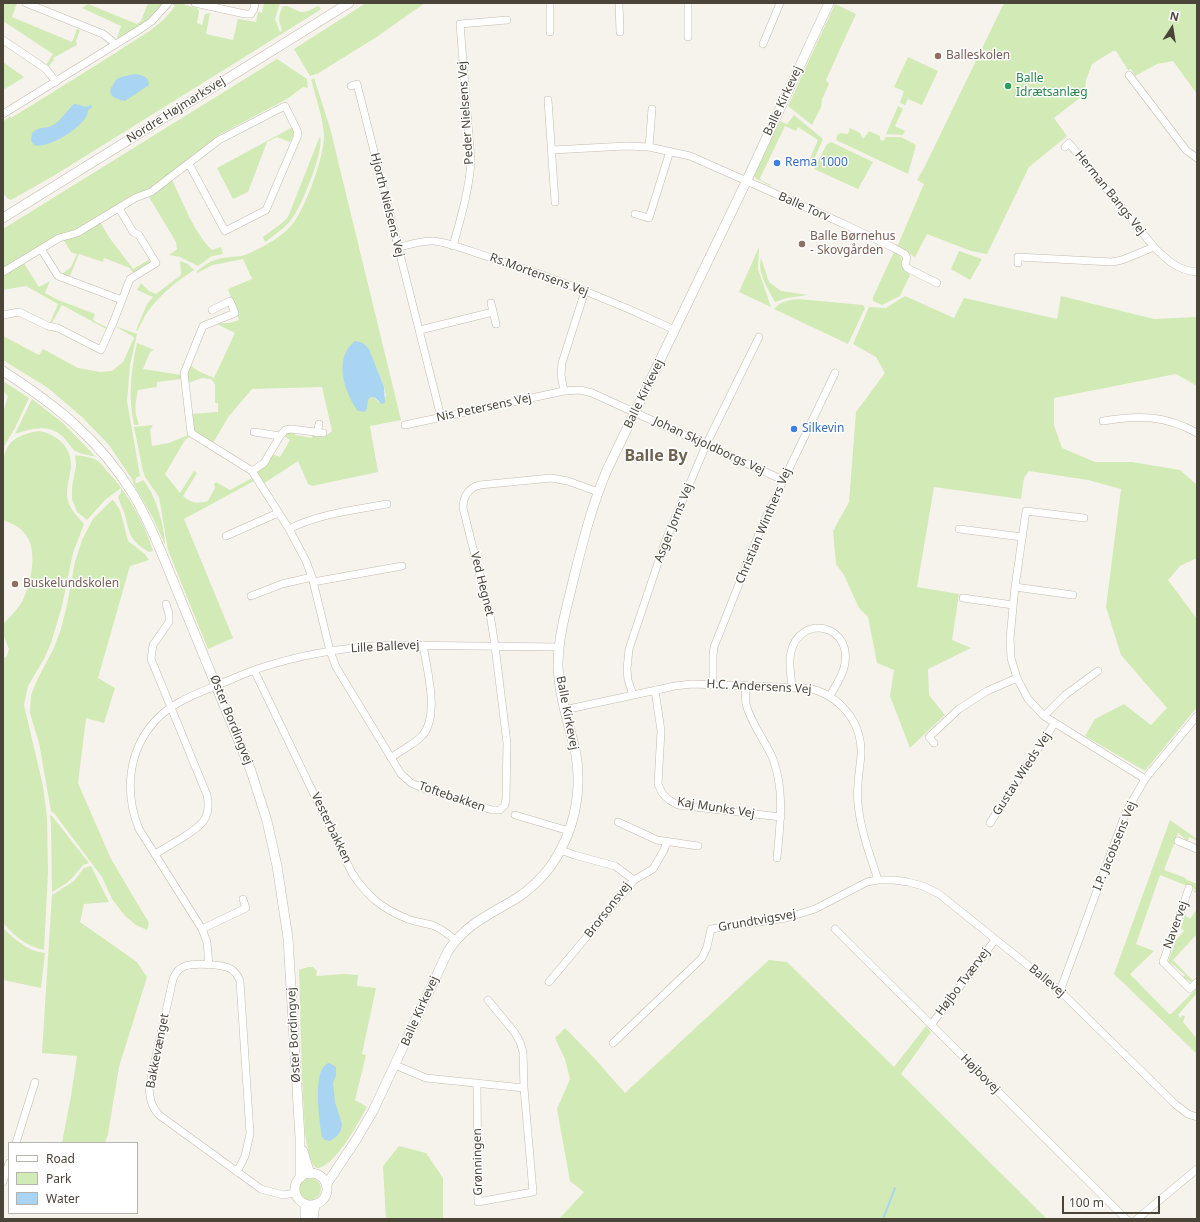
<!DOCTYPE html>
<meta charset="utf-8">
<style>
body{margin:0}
#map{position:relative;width:1200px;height:1222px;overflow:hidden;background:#f6f3ec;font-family:"Noto Sans",sans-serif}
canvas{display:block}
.frame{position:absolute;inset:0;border:4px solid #4b4439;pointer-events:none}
.legend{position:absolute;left:8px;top:1142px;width:130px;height:72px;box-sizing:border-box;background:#fff;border:1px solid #b7b4b0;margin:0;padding:5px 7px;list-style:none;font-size:12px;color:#4b4439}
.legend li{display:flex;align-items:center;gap:8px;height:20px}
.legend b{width:20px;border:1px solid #b7b4b0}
.north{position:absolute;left:1152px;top:8px;width:40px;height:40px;-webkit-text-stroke:3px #fff;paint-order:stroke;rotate:12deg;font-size:11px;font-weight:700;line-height:16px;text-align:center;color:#4b4439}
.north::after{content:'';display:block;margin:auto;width:14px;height:18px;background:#4b4439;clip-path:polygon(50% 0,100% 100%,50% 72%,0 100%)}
.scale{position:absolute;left:1062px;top:1196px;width:98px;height:18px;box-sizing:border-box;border:2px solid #4b4439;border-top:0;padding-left:5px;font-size:12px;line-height:14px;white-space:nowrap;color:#4b4439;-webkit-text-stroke:3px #fff;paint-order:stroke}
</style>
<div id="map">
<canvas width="1200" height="1222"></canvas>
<div class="frame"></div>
<ul class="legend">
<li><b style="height:5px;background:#fff"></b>Road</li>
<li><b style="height:11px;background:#d2eab5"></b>Park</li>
<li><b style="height:11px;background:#a9d4f2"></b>Water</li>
</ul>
<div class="north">N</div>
<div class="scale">100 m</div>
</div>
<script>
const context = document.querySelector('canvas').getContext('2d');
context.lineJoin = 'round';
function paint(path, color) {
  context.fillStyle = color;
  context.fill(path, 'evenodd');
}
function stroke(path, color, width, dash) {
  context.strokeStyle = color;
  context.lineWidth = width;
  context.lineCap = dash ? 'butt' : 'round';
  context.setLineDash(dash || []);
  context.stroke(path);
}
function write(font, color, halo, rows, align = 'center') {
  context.font = font + ' "Noto Sans",sans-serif';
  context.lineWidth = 3;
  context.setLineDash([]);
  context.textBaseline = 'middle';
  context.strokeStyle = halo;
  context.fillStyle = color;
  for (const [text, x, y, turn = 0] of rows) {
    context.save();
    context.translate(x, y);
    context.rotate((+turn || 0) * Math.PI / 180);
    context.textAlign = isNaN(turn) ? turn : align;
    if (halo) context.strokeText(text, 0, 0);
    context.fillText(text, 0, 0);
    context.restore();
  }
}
const green = new Path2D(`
 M3 3H17L12 17 72 42 77 29 80 30 76 41 77 45 53 58 54 60 47 68 45 67 53 54 3 21Z
 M148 3H164L152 17 120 39 117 38 121 26 82 8 88 4 137 24 141 21Z
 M174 3 176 4 185 3V5L197 8 199 11 197 23 202 25 205 14 210 13 206 34 233 40 238 19 256 22 258 12 262 13 264 3H280L275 19 280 32 282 30C278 19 278 17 283 6 290 5 295 11 302 12 308 12 313 8 318 6L321 8 320 10 55 175 11 200 7 198 3 193V122L10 116 11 118C48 95 84 73 120 50 139 37 162 26 175 6L173 5Z
 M366 3H425L375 38 317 74 310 76 294 49Z
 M1004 3H1197V94L1173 61 1157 64 1135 76 1131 69 1128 70 1116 51H1113L1092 64 1086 80 1085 94 1054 118 1067 136 1029 167 987 254 971 251 927 234 915 257 897 247 924 184 917 180 924 168Z
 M835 4 856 14 826 80 829 84 822 99 821 107 812 125 788 106Z
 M908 57 938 71 922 105 908 99 905 105 900 103 904 91 894 87Z
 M277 59 307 79 308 88 303 87 287 99 219 135 151 188 131 196 78 228 58 236 3 268V229Z
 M3 62 24 77 5 89 3 87Z
 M314 78 330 128 401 420 370 426 378 472 312 486 308 484 298 461 263 484 256 473 264 467 272 454 280 457 290 440 283 435 286 432 295 431V435L312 438 313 434 327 435 332 431 322 387 252 389 229 416 213 443 193 431 192 414 218 412V403H215V384L211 379 202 378 188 383 187 372 190 365 198 371 214 378 235 333 217 324 222 323H229L239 320 228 289 252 279 243 259 213 265 197 273V271C204 266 209 261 218 259 229 256 240 258 250 253 264 246 278 239 289 228 304 214 324 157 324 136 323 118 316 99 312 82L311 80ZM376 367 384 387 386 396 378 402 374 397H371L368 400Z
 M898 106 903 109 895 126 905 131 903 135 886 134Z
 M794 115 823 139 812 164 809 161 818 140 798 127 796 131 785 126 760 178 761 179 760 180 771 185 770 186 755 178 754 175 780 121 787 124Z
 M293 127V136L290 142 277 137 267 142 248 192 233 199 217 168Z
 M850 128 860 133 863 139 869 131 880 136V139L883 141 886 137H901L916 145 908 174 836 140 837 135 841 133 848 134Z
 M320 136C325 149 301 209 291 220 284 229 274 235 265 242L263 237 282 223 288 217Z
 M831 142 873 162 858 189 814 169 827 144Z
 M172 180C183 202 194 233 212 250L221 247 223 254 212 256 198 266 180 257 169 255 177 249 176 242 149 197Z
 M100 222 109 237 133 269 150 259 149 264 133 273 130 268 104 258 103 262 79 254 70 276 62 274 71 267 77 254 71 252 63 239Z
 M759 247 758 269 771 307 739 292Z
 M959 251 982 259 970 280 951 269Z
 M894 252C907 260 902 265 910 275L900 296 882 305 873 301V297Z
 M761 258 769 282 781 291 808 295 787 298 775 302C768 289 757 272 761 258Z
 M180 261 188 264 194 270C177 281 161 294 148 311 144 317 141 324 137 331L136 330 147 304 153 297 137 290 141 283 149 291 156 294 181 275Z
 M23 262 39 287 50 281 45 293 58 300 95 314 93 320 96 322 108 328V330L62 305 53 321 50 323 58 304 26 286 3 290V275Z
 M905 296 954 318 964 298 1057 319 1061 296 1154 319 1197 317V386L1176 374 1054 398V425L1062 448 1095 462H1132L1180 470 1197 485V558L1180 566 1168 580 1197 619V707L1145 771 1085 736 1095 719 1124 704 1151 725 1167 708 1121 655 1106 607 1121 489 1088 480 1029 471 1024 478 1021 499 934 487 917 587 959 594 952 640 971 648 928 669 929 695 945 715 910 748 890 696 894 670 877 663 868 617 859 608 844 575 836 564 833 531 849 502 856 412 885 373 876 357 853 344 869 307 886 308Z
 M799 299 863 305 865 308 848 344 774 309C781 301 789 300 799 299Z
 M115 326 137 334 130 365 127 401 140 476 136 478 135 482 137 483 143 480C155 493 165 527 165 545L153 518 134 485 132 479 109 445 82 417 48 388 3 360V336L39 355 43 349 78 368 100 372 112 371 123 362 134 338 132 336Z
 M137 343 154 350 150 352 143 369 181 375V379L157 382V387L138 390C135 404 134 411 139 425H134C128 397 131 370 137 343Z
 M3 381 29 398 15 428 3 448V413L8 396 3 391Z
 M32 399 63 423 96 457C90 455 80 454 75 451 71 448 68 442 65 439 51 423 33 428 15 434Z
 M153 425 150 430 152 446 169 443 188 435 189 437 185 440 165 474 180 493 194 471 197 473 183 496C190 503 198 504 208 501L215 488 214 484 216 482 230 490 252 478 254 481 184 519 233 638 208 649 168 550 159 497 145 477 143 471 134 427Z
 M39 431C57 434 72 447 71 467 70 478 65 490 68 501 71 511 78 517 84 524L73 553 62 606 51 643 44 659 28 686 24 705 43 786 47 818 48 872 44 950C26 946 15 936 3 923V659L7 656 9 649 3 634V624C10 617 18 609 23 600 31 582 38 552 26 535 21 527 11 523 3 520L4 488 3 487C3 455 0 437 39 431Z
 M75 455C81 456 93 457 98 461 102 464 105 469 109 473 129 495 144 522 153 551L149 552C130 541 130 535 125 515 123 509 120 503 118 497L121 493V488L105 500 87 520 77 512 72 499V487L76 466Z
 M112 500 114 501 120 510 128 541 145 554 149 560 130 566 98 678 115 688 104 723 86 718 78 783 111 859 149 923 147 930 136 925 125 916 112 899 102 877 54 813 51 811 39 743 30 713 31 695 38 678 53 650 61 629 67 605 75 562 82 540 93 519Z
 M50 815 52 816 89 863 83 865 74 876 67 883 52 892 51 824Z
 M1170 820 1197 839V845L1196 840 1189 837 1188 841C1184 839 1183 836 1178 833L1164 870 1186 878 1185 879 1197 884V893L1194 892 1195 889 1160 875 1136 944 1154 951 1130 974 1169 1014H1171L1197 988V993L1178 1015 1180 1018 1183 1015 1185 1017 1183 1022 1197 1039V1054L1114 974Z
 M91 866 109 902 84 904 80 922 137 962 147 977 119 1067 108 1134 105 1143H62L71 1096 77 1056 42 1053 52 895 74 881 84 868Z
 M1197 909V934L1173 960 1193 981 1191 982 1187 979 1186 980 1183 977 1185 975 1171 963 1170 964 1168 962 1176 940 1184 931 1181 928 1185 915 1190 919Z
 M3 928C16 940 27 951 45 953L41 988 3 980Z
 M769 960 787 962 894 1067 926 1026 931 1032 901 1074 1047 1219H559L584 1192 570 1181 557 1109 570 1079 565 1059 555 1038 565 1028 596 1060 625 1093Z
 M308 967H313L317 971 316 976 344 974 358 975 357 986 376 988 362 1054 366 1055 355 1100 367 1107C358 1123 337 1163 319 1168H316L312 1163 308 1151 305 1134 302 1077 299 970Z
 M399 1146 426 1153 443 1178V1219H386L383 1166Z
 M299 1189a11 11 0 1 1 22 0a11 11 0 1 1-22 0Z`);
const water = new Path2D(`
 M136 74C144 76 148 76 149 85L125 101C116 99 105 95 113 85 114 83 115 81 117 79 122 76 131 75 136 74Z
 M74 104 80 105 86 107 91 105 92 107 88 110C89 125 47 150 34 145L31 141 32 133C41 125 45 130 53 125 60 122 67 110 74 104Z
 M355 341 363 343 369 349 384 387 385 403 382 404 374 397H371L368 400 367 408 365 412 358 411C344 392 333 358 355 341Z
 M329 1063 336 1067V1075L333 1083 335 1102 342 1124 341 1130 337 1136 330 1141 325 1140 322 1137C320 1122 311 1068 329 1063Z`);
const stream = new Path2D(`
 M883 1219 895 1188`);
const minor = new Path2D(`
 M26 3 103 34 112 41 115 45
 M195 3 245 14H251L254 9 255 3
 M550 3V32
 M619 3 620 32
 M688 37V3
 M3 40 46 69 56 82
 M763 44 780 3
 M1129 75 1186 150 1197 158
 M351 86 357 84 441 417
 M548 100 555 202
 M3 114 142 28 152 21 168 3
 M649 147 652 109
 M1065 147 1069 143 1154 247C1168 261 1177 270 1197 272
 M552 150 626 146 649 147 690 156 844 224 894 248 905 254 907 258 905 264 907 268 937 283
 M635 214 649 218 670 151
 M453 246C461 217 469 191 471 161L460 24 507 20
 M398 247C410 245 422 240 434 241 452 243 474 253 492 258 555 278 616 302 675 330
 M41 249 58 276 122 300
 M1018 263V257L1112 262 1122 260 1154 247
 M3 272 59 238 77 233 135 198 151 192 219 140 285 106 297 130 298 135 266 210 225 231 189 164
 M491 303 496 324
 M212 310 230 301 235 313 203 326 184 373 191 433 252 471 289 529 306 561 312 577 330 651 336 667 401 774 411 783 423 788 492 810H500L505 805 506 798 507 743 495 646 491 620 463 508C463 497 468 488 480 485L551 478 568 481 598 492
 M3 315 19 312 48 326 58 328 101 350 113 323 130 279 156 263 139 235 133 232 119 208
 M420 330 493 312
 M564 391 561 375 562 363 585 291
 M1103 421C1138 415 1165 415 1197 433
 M405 425 564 391 580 390 592 393 783 480
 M254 432 280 436
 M317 433 319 424
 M252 471 264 463 280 436 285 430 291 429 323 433
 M1084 518 1026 511 1015 587 1010 638 1011 658 1017 678 1028 699 1044 716 1145 779
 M289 529C318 514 354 510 387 504
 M959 529 1022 537
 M226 536 278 513
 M313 582 402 566
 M1015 587 1073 595
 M251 596 282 584 312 577
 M963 598 1013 605
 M254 670 352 873C367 896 382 909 408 919 416 922 424 923 432 925 441 928 448 934 455 940
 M713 685V655L714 647 764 521 835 373
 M745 685C746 691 745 698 746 704 751 724 765 740 773 759 785 792 780 824 777 858
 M792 686C791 675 788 663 791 652 799 614 855 623 844 668 841 678 835 687 830 696
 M655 690 661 731 658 784 662 793 669 800 678 805 781 817
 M633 695 628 680 627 669 629 649 665 542 706 445 759 337
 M564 710 675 686 692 684 808 688C839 695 862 721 861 754 860 770 856 786 858 803 860 829 870 855 878 880
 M1044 716 1065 695 1098 671
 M934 743 929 737 959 709 987 691 1017 678
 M391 758C401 750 413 745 422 736 440 716 427 670 423 645
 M515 815 569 831
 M618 822 657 840 698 846
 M990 823 1054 724
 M1178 841 1197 849
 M561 850 574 855 615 866 634 880
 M155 854C164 849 173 843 182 838 201 826 212 819 207 795L151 659 153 645 169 622V614L166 604
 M1189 888 1163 962 1190 989 1197 982
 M202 929 246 908 243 899
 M835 929 1126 1219
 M209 965 207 942 202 929 139 829C124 792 128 751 155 721 171 703 194 695 215 686 228 681 241 675 254 670 298 655 345 647 391 645L559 647
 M549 982 634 880 653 869 664 850 667 841
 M1060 991 1126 812 1145 779 1197 716
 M931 1025 995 940
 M613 1043 702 958 707 947 711 929 786 918 815 909 867 882 878 880H894L908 882 923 886 939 894 1060 991 1175 1104 1188 1114 1197 1117
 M395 1065 426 1078 524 1088
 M477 1083 478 1202 533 1192 524 1088 523 1052 520 1042 515 1033 488 1000
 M16 1143 35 1082
 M237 1172 245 1156 250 1134 240 981C238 976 236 972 231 969 223 964 194 963 185 966 179 968 175 974 173 979L149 1088C150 1099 151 1106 159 1115L261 1189 283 1195 295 1193
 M3 1182 9 1163
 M1137 1219 1197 1169`);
const tertiary = new Path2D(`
 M3 218 349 3
 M3 371C56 405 100 440 133 494 144 512 152 531 160 549L251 771 267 821 277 866 288 938 300 1138V1178
 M303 1151 310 1174
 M295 1189a16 16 0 1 1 32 0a16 16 0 1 1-32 0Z
 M326 1185 356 1140 373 1111 448 951C467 923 489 915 517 898 535 886 551 869 561 849 577 819 582 783 575 749 568 722 559 695 558 666 558 636 567 607 574 577 583 541 592 505 607 470L746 182 829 3
 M305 1219V1204
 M313 1219 315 1204`);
const markers = [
 [938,56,4,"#8d6e63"],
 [1008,86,4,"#2e9e5b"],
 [777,163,4,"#3f7fe0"],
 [802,244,4,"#8d6e63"],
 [794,429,4,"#3f7fe0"],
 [15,584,4,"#8d6e63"]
];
const educationNames = [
 ["Balleskolen",946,56],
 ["Balle Børnehus",810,237],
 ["- Skovgården",810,251],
 ["Buskelundskolen",23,584]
];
const leisureNames = [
 ["Balle",1016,79],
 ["Idrætsanlæg",1016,93]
];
const streetNames = [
 ["Balle Kirkevej",783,101,-65],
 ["Nordre Højmarksvej",176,110,-32],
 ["Peder Nielsens Vej",466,113,-94],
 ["Herman Bangs Vej",1110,193,51],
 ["Hjorth Nielsens Vej",387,205,76],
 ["Balle Torv",804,207,24],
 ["Rs.Mortensens Vej",539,275,20],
 ["Balle Kirkevej",644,394,-64],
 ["Nis Petersens Vej",484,408,-12],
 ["Johan Skjoldborgs Vej",709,446,25],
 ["Asger Jorns Vej",674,523,-68],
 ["Christian Winthers Vej",764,526,-67],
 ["Ved Hegnet",482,584,76],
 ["Lille Ballevej",385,647,-3],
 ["H.C. Andersens Vej",759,687,3],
 ["Balle Kirkevej",567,713,79],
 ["Øster Bordingvej",231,720,68],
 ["Gustav Wieds Vej",1022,774,-57],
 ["Toftebakken",452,797,19],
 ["Kaj Munks Vej",716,808,9],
 ["Vesterbakken",331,828,64],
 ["I.P. Jacobsens Vej",1115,846,-68],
 ["Brorsonsvej",608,910,-52],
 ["Grundtvigsvej",757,921,-10],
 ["Navervej",1176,925,-70],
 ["Ballevej",1047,981,40],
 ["Højbo Tværvej",963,982,-53],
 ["Balle Kirkevej",420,1011,-66],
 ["Øster Bordingvej",294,1035,-93],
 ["Bakkevænget",158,1051,-79],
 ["Højbovej",980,1074,45],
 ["Grønningen",478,1162,-91]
];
const shopNames = [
 ["Rema 1000",785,163],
 ["Silkevin",802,429]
];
const districtNames = [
 ["Balle By",656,456]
];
paint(green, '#d2eab5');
paint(water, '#a9d4f2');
stroke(stream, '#a9d4f2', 2);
stroke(minor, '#c2bbae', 8);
stroke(tertiary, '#c2bbae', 10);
stroke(minor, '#fff', 7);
stroke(tertiary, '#fff', 9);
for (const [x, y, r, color] of markers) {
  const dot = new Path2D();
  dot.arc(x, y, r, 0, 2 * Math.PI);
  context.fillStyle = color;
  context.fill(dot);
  stroke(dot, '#fff', 1.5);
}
write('12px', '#785e54', '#fff', educationNames, 'left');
write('12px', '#27864d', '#fff', leisureNames, 'left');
write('12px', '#4b4439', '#fff', streetNames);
write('12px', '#366cbe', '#fff', shopNames, 'left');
write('bold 16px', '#6e6250', '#fff', districtNames);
</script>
